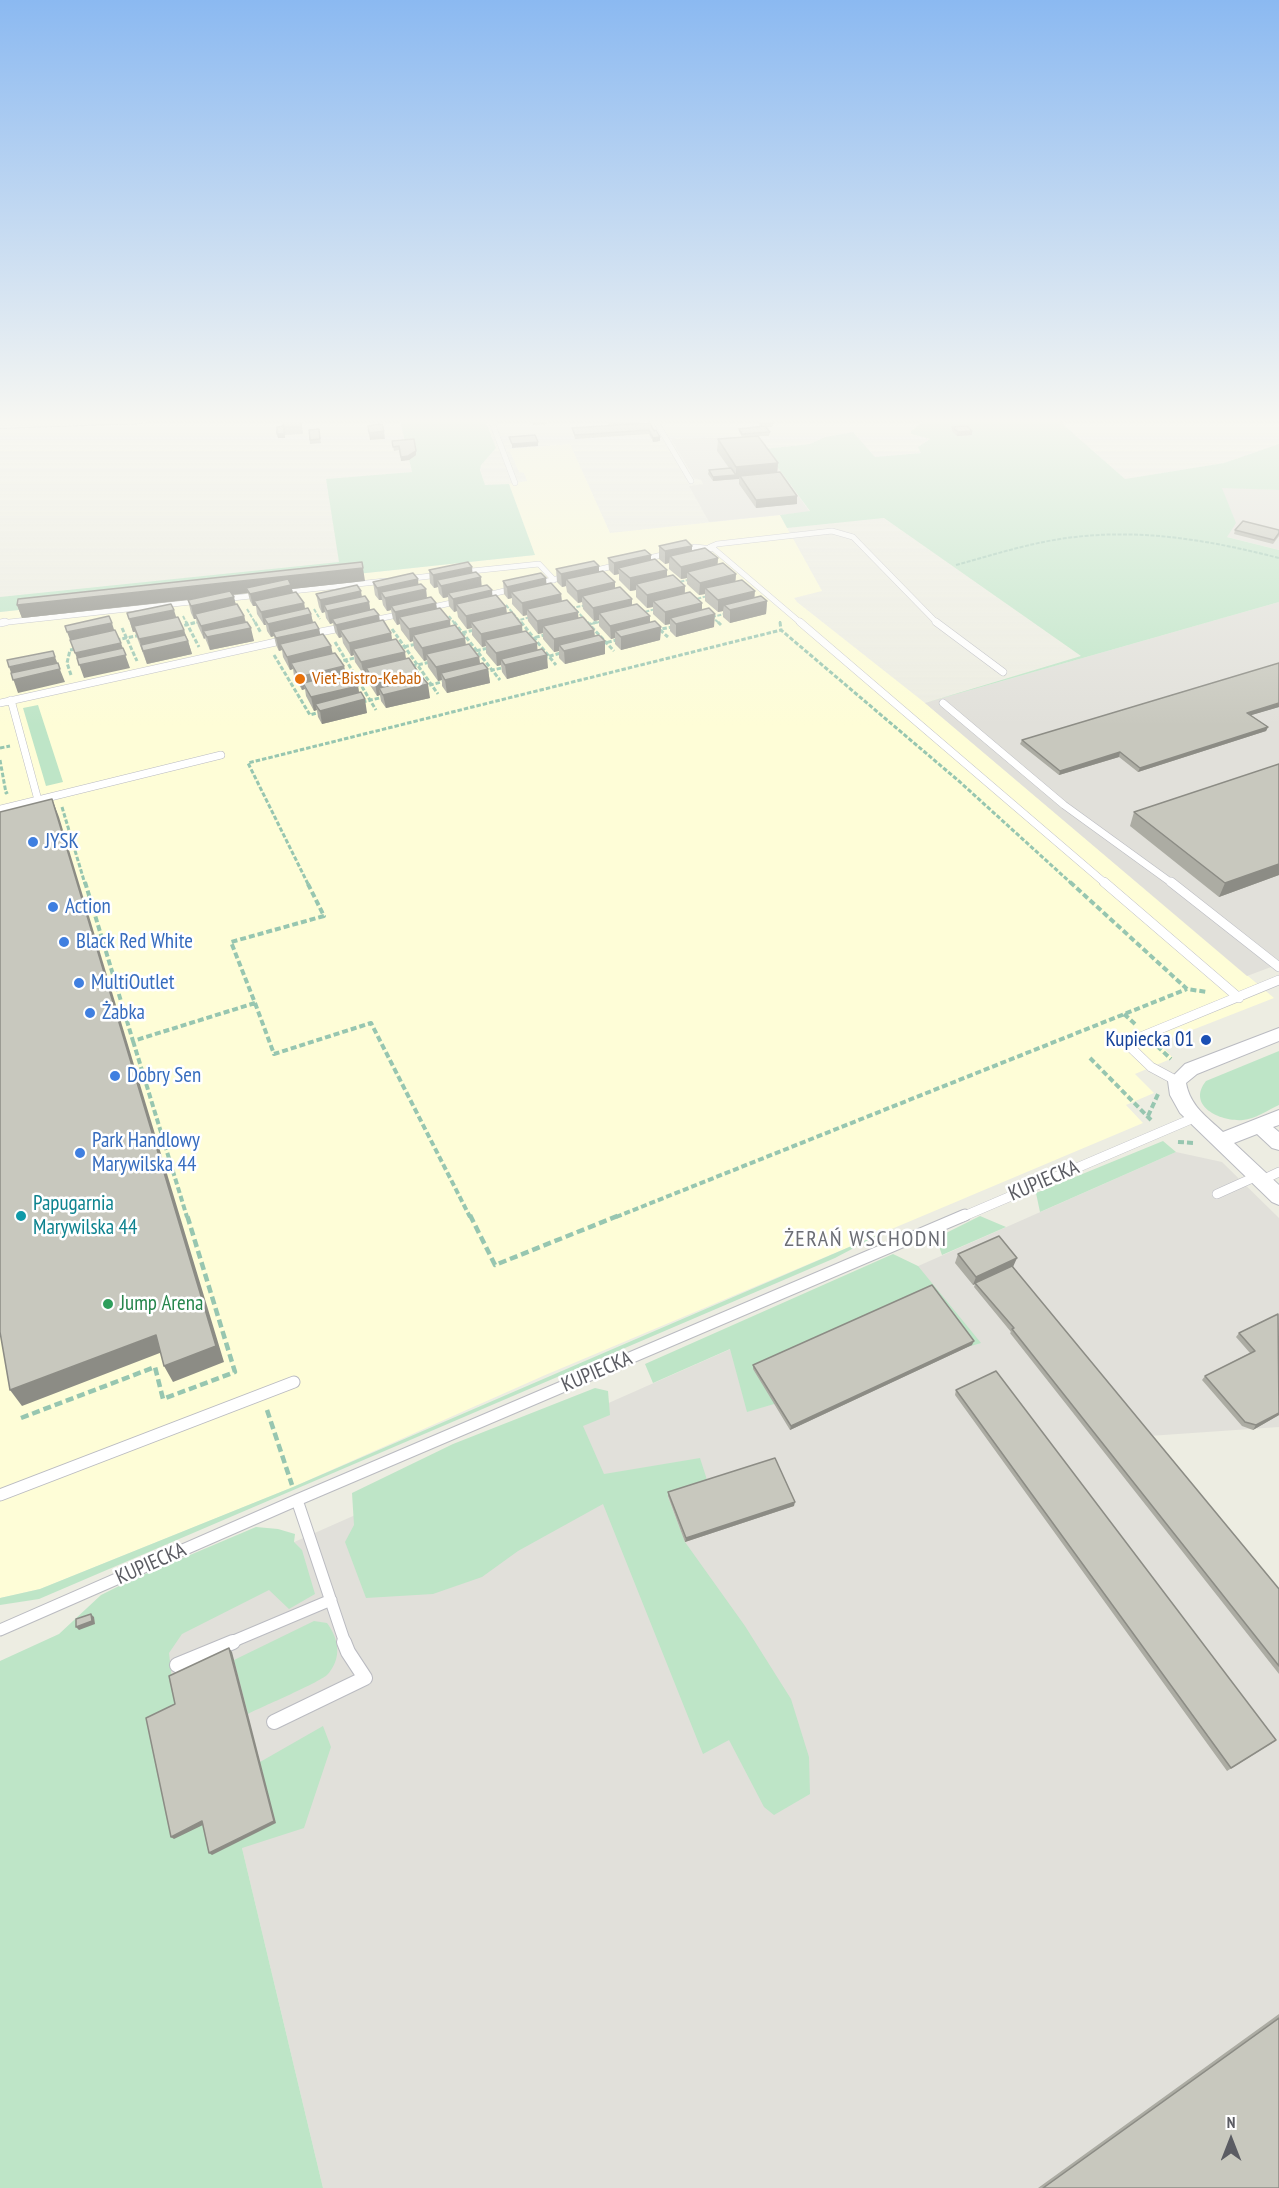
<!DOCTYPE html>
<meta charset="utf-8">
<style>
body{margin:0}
#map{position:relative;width:1279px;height:2188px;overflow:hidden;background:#edede2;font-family:"PT Sans Narrow",sans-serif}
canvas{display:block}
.north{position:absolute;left:1201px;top:2110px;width:60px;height:60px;-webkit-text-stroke:4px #fff;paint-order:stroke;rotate:0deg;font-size:16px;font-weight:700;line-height:24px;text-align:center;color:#5b5c63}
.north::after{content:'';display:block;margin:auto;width:21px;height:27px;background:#5b5c63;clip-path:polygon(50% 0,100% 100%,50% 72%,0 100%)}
</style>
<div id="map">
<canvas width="1279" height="2188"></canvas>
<div class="north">N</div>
</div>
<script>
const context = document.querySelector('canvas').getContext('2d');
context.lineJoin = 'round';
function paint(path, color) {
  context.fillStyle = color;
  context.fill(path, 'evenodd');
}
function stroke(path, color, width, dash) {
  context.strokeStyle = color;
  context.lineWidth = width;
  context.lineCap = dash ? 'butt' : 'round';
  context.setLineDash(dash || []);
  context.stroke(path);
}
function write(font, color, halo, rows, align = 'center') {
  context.font = font + ' "PT Sans Narrow",sans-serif';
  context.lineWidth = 5;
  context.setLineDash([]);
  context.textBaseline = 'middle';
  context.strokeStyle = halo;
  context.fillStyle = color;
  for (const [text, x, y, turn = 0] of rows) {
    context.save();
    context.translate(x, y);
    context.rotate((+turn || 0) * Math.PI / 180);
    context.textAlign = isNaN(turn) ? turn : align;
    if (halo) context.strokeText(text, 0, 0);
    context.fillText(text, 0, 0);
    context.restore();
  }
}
const commercial = new Path2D(`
 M570 444 610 533 780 515 822 591 794 598 797 602 925 703 1274 998 1159 1043 1173 1058 1135 1074 1154 1093 1126 1105 1143 1123 543 1376 293 1487 40 1589 0 1598V612L534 555 509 484 527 481 524 473 519 472 509 449Z`);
const industrial = new Path2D(`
 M734 437 736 441 764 449 810 512 709 522 689 486 703 484 701 480 694 478 671 439Z
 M1221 487 1279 490V550L1227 537Z
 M1279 602V964L1247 976 925 703Z
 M1176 1152 1222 1162 1279 1218V1427L1149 1436 1279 1597V2188H323L242 1848 127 1616Z`);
const green = new Path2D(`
 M400 420H485L496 448 481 465 480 470 485 485 509 484 535 555 0 612V597L339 562 326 479 412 472Z
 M925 420H1058L1125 479 1224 463 1279 444V490L1222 488 1236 523 1227 537 1279 550V602L925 703 1081 656 884 518 787 528 780 515 810 511 764 449 810 444 825 437 853 432 875 457 921 453 918 447 930 439 911 434V431Z
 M38 705 63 782 46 786 23 708Z
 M1279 1051V1105C1268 1110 1255 1119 1243 1120 1221 1122 1186 1106 1206 1081Z
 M1163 1141 1176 1152 1040 1212 1036 1193Z
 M980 1216 1006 1227 942 1255 936 1238Z
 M884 1232 835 1258 39 1599 0 1605V1598L40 1589 293 1487Z
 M893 1254 918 1266 981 1343 747 1412 730 1349 653 1383 645 1364Z
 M595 1388 608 1391 610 1415 583 1426 604 1474 700 1458 708 1483 668 1497 685 1542 745 1626 791 1699 809 1757 810 1794 774 1815 764 1807 729 1740 703 1754 603 1504 518 1551 482 1577 433 1594 366 1598 345 1542 354 1525 352 1493 453 1444Z
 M256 1527 278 1529 295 1534 294 1542 302 1550 315 1594 289 1609 269 1590 182 1634 169 1653 172 1679 260 1762 323 1726 331 1747 304 1828 242 1848 323 2188H0V1661L59 1634 101 1595 131 1580Z
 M314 1621 327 1623C339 1639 342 1658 328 1674 321 1682 261 1707 248 1714L234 1660Z`);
const pathFar3 = new Path2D(`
 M956 565C993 555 1029 543 1067 538 1139 528 1209 540 1279 558
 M675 583 692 579
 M692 600 708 596
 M506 605 522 624
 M571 608 587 605
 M247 609 256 624
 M314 609 320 619
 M576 610 589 624
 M640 613 656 609
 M183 616 187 624
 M449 616 455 624
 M711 616 720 624
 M712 617 728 613
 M515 621 531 617
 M780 621V624
 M191 624 199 622
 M591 624 603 621`);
const pathFar2 = new Path2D(`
 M186 622 199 647
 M255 622 261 633
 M454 622 500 680
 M521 622 556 665
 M587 622 614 651
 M718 622 721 625
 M780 622 781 630 960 782 1072 884
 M587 625 597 622
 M178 627 197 622
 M122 628 137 661
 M392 629 438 694
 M656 630 672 627
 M660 630 668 637
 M456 634 475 630
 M529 639 548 634
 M116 640 141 635
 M335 642 376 710
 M601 644 620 639
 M398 648 417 644
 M470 652 489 648
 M274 655 310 715 320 712
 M543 658 561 653
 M337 662 359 657
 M412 666 431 662
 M484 672 506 667
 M71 675 67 663 70 650 76 649
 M351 681 370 677
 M423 687 445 681
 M362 702 384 697
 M0 748 10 746
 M0 760 6 793 8 792
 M62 807 85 884
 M308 884 248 763 781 630`);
const pathFar1 = new Path2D(`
 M85 882 133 1041 255 1003 231 942 324 916 307 882
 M1070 882 1187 989 1207 992
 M255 1003 274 1054 371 1023 470 1217
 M1124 1014 1135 1024
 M133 1041 187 1217
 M1157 1046 1171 1059
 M1090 1058 1152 1121
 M1148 1116 1159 1092
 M1178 1142 1195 1143
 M616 1217 1187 989`);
const path = new Path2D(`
 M470 1215 495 1265 620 1215
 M267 1410 292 1485
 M21 1418 155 1367 163 1399 235 1372 187 1215`);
const laneFar4 = new Path2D(`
 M491 420 515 483
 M655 420 691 481
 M710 547 717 544 832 531 853 537 938 624
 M641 560 695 547 714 549 802 624
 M462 572 539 564 554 580
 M588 572 618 565
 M405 579 439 575
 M535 584 569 576
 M283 592 385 581
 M483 596 513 589
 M223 599 260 595
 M424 609 460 601
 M368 621 402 614
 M0 623 200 601`);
const laneFar3 = new Path2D(`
 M800 622 1106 884
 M936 622 1003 672
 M0 623 5 622
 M310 634 346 627
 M11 700 38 800 221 755
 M0 703 285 640
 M943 703 1064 805 1173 884
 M0 809 38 800`);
const laneFar2 = new Path2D(`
 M1104 882 1239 998
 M1171 882 1279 967
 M1177 1081 1151 1067 1126 1043 1279 980
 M1262 1180 1279 1172
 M1217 1194 1257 1176
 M962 1217 1196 1117`);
const laneFar1 = new Path2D(`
 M0 1495 294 1382
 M297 1500 345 1643
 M0 1630 297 1500 965 1215
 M229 1643 331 1600`);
const lane = new Path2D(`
 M177 1665 233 1642
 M274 1722 365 1678 348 1652 344 1642`);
const street = new Path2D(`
 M59 420H146L141 423 0 428V422Z
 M1279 1028V1041L1197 1074 1186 1083C1190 1106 1207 1117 1223 1132L1279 1110V1125L1273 1127 1279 1132V1150L1272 1148 1257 1134 1234 1143 1279 1185V1205L1272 1202 1180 1113 1170 1095 1168 1081 1185 1064Z`);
const wall = new Path2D(`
 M533 420H548L547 424 533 425Z
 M608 420H649V421H639V424L650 423 660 441 653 442 649 434 575 439 573 432 572 428 609 426Z
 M757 420H771L773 423 772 427H766L770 432 769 436H758L778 463 777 472 797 496V504L756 508 739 484V479L713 481 708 474 709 470 729 468 717 451 718 439 742 437 739 432V429L760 426Z
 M301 421 303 434 285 435V438H278L277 434 283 426Z
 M952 427 972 435 957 436 952 431Z
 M319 429 321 443 310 444 309 430Z
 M392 441 416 455 409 460 401 461 399 450 394 451Z
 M1235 530H1279V536L1273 544 1234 534Z
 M659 546H692V551L718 558 717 565 736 574 735 581 754 597 767 601 766 614 730 623 723 617V611L718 612 705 601V594L699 595 687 584V578L681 579 669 569V563L665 564 659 559Z
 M608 558 651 560 667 570V577L685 586V593L702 603V610L714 627 676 637 670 631V624L665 625 653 614V607L647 608 636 597V590L630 591 619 580V574L614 575 609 570Z
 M599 566V572L632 606 650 623 661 627 660 640 621 650 615 644V638L611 639 599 626V620L594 621 583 609 582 602 578 603 567 592 566 586 562 587 557 582 556 569Z
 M429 570 472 573 481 586 492 590V596L506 607 507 613 522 625V631L537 650 548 668 507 679 502 672 501 665 497 666 486 653V646L482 647 472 635V628L467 629 458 617 457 611 454 612 449 606 448 597 443 598 439 593 438 587 434 588 430 583Z
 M546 578V584L561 594 562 601 578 618 594 630 595 636 605 654 565 664 559 658V651L554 652 543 639V633L538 634 528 621 527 615 523 616 512 604V598L508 599 504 594 503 581Z
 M418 579V584L426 589 427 598 436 603 437 608 450 626 465 638 466 645 479 657 480 664 488 669 490 683 447 693 442 686V680L438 681 428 667 427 660 424 661 414 648 413 641 410 642 401 630 400 624 397 625 393 619 391 610 387 611 383 605 382 600H379L375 595 373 582Z
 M365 581 292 589 293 593 304 603 305 609 311 614 313 623 319 629 320 635 331 646 332 654 344 666 345 673 358 686 359 693 367 713 322 724 318 717 317 710 314 711 306 696 305 689 302 690 294 676 293 669 290 670 283 657 282 650 279 651 276 645 274 636 271 637 267 631 266 625H264L257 614 256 606H253L250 601 248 593 233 595 236 605 244 616 246 622 254 641 210 650 205 638 204 639 198 626 196 619H194L191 613 188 600H190L22 618 17 605Z
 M316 594 362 596 369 602 370 610 391 633 392 640 419 679 430 698 386 708 381 701 380 695 377 696 368 682 367 675H364L355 662 354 655 351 656 343 643 342 637 339 638 335 632 333 623 330 624 326 618 325 612 322 613 319 607Z
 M127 613 177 617 184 630 188 641 192 654 147 664 135 632H133Z
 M1279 663V707L1251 715 1268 727 1266 731 1138 772 1119 757 1059 775 1020 744 1022 740Z
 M1279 764V875L1219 897 1130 826 1134 812Z
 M958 1254 1013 1267H1012L1279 1589V1674L1010 1333 1011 1332 974 1287 975 1284 973 1285 955 1263Z
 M1278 1314 1279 1415 1253 1430 1242 1426 1202 1380 1205 1376 1250 1353 1236 1337 1239 1333Z
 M972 1345 790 1430 753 1369V1365Z
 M956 1390 1272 1743 1227 1771 955 1395Z
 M668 1492 794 1506 685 1542 668 1496Z
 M1279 2014V2188H1038Z`);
const shadedWall = new Path2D(`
 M639 420H649V421L639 422Z
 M284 431 285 438H278L277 434Z
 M384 431 385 439 370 440 369 433Z
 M972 431V435L957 436 958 432Z
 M660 437V441L653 442V438Z
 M538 442V446L512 448V444Z
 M416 451V455L409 460 401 461V457Z
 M778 463 777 475 740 476 739 479H736V467Z
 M736 475V479L713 481V477Z
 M797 496V504L756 508V500Z
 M692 546V558L670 556 669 563 665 564V551Z
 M651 555V567L618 568 619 574 614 575V563Z
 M718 558 717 571 687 572V578L681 579V567Z
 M599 566V579H566V586L562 587 561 574Z
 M472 567 473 579 481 577 482 590 448 593V597L443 598 441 586 437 580 438 587 434 588 433 575Z
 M363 568 365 581 292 589 294 598 254 601 256 606H253L250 594 246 588 248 593 22 618 17 605Z
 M667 570V583L636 584V590L630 591V578Z
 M736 574 735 587 705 588V594L699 595 700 583Z
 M546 578 547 591 511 592 512 598 508 599 507 587Z
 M418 579 419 591 426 589 427 602 391 606V610L387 611 385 598 381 592 382 600H379L377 588Z
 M615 582V595L582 596V602L578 603 577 591Z
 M685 586 684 599 653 601V607L647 608V595Z
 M492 590 493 603 456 604 457 611 454 612 453 599Z
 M361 591 363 603 369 602 371 615 332 619 333 623 330 624 327 611 324 605 325 612 322 613 320 600Z
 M755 591 754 603 724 605 723 611 718 612V600Z
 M561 594 562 607 527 609V615L523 616 522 603Z
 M234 597 237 610 195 614 196 619H194L191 606Z
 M632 599V612L599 613V620L594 621 593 608Z
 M767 601 766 614 730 623V610Z
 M304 603 306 615 311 614 314 627 273 632 274 636 271 637 268 624 264 618 266 625H264L261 612Z
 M436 603 437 616 399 617 400 624 397 625 395 612Z
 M702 603V616L670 618V624L665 625V612Z
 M506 607 507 620 471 622 472 628 467 629 466 616Z
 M174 610 178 623 133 632 129 619Z
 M578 612 579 625 543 626V633L538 634 537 621Z
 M715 614 714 627 676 637V624Z
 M379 615 381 628 340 630 342 637 339 638 336 625Z
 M244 616 247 628H251L254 641 210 650 207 637 203 631 205 638 204 639 201 626Z
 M650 616V629L615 631V638L611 639 610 626Z
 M450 620 451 632 413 635V641L410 642 409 629Z
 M112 623 116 636 72 645 67 632Z
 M522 625 523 638 485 640 486 646 482 647 481 634Z
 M661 627 660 640 621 650V637Z
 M319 629 322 642 280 644 282 650 279 651 276 638Z
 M184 630 187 641H188L192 654 147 664 139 639Z
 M594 630 595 643 559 645V651L554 652V639Z
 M391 633 393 646 353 649 354 655 351 656 349 643Z
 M465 638 466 651 426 654 427 660 424 661 422 648Z
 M605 641V654L565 664 564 651Z
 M121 643 130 668 84 678 75 653Z
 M537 643 538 656 501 659V665L497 666 496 653Z
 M331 646 334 659 291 663 293 669 290 670 287 657Z
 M405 652 407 665 366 668 367 675H364L361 662Z
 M547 655 548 668 507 679 505 665Z
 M55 657 65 682 18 693 9 667Z
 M479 657 481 670 441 673 442 680 438 681 436 667Z
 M344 666 347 679 303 683 305 689 302 690 299 677Z
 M488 669 490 683 447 693 445 680Z
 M418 672 420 685 379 688 380 695 377 696 375 682Z
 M428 684 430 698 386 708 383 695Z
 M358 686 360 699 315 704 317 710 314 711 311 697Z
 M365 699 367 713 322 724 320 711Z
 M1279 703V707L1245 717 1247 713Z
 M1268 727 1266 731 1138 772 1140 768Z
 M1120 752 1119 757 1059 775 1060 771Z
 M52 799 59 817 224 1362 173 1382 164 1366Z
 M1279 864V875L1219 897 1225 883Z
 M1017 1258 1013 1267 973 1285 976 1277Z
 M156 1335 165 1351 22 1406 10 1390Z
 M974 1341 972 1345 790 1430 791 1426Z
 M1279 1413V1415L1253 1430 1256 1425Z
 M795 1502 794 1506 685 1542 686 1538Z
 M91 1614 94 1617 95 1624 79 1630 76 1627Z
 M229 1648 232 1652 276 1823 212 1855 209 1853Z
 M202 1821 205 1824 174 1839 171 1837Z`);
const building = new Path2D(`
 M759 420H771L773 423H761Z
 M301 421V427H283V422Z
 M650 423 654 431 656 430 660 437 653 438 649 430 575 435 572 428Z
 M382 424 384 431 369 433 368 426Z
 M284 426V434H277V427Z
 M765 426 770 432 742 434 739 429Z
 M967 426 972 431 958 432 952 427Z
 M319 429 320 439 310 440 309 430Z
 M535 435 538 442 512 444 509 437Z
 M758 436 778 463 736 467 718 439Z
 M414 439 416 451 408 456 401 457 399 446 393 447 392 441Z
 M731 468 736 475 713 477 709 470Z
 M780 472 797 496 756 500 740 476Z
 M1243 521 1279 530V533L1274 540 1235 530Z
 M686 540 692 546 665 551 659 546Z
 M705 548 718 558 681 567 670 556Z
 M645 550 651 555 614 563 608 558Z
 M655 559 667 570 630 578 618 568Z
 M594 561 599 566 561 574 556 569Z
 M362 562 363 568 17 605 18 599Z
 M468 562 472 567 433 575 429 570Z
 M723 563 736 574 700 583 687 572Z
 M603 571 615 582 577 591 566 579Z
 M476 572 481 577 441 586 437 580Z
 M413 573 418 579 377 588 373 582Z
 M541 573 546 578 507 587 503 581Z
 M673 575 685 586 647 595 636 584Z
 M288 579 291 585 250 594 246 588Z
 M742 580 755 591 718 600 705 588Z
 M551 583 561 594 522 603 511 592Z
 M421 584 426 589 385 598 381 592Z
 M357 585 361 591 320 600 316 594Z
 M487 585 492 590 453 599 448 593Z
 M620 587 632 599 593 608 582 596Z
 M230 591 234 597 191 606 188 600Z
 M296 592 304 603 261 612 254 601Z
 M690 592 702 603 665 612 653 601Z
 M496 595 506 607 466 616 456 604Z
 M365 596 369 602 327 611 324 605Z
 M761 596 767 601 730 610 724 605Z
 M431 597 436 603 395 612 391 606Z
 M567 600 578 612 537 621 527 609Z
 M171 604 174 610 129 619 127 613Z
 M237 604 244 616 201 626 195 614Z
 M637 604 650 616 610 626 599 613Z
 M308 608 311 614 268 624 264 618Z
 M440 608 450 620 409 629 399 617Z
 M709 608 715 614 676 624 670 618Z
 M374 609 379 615 336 625 332 619Z
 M512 612 522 625 481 634 471 622Z
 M109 616 112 623 67 632 65 626Z
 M178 617 184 630 139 639 134 626Z
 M583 617 594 630 554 639 543 626Z
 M383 620 391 633 349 643 340 630Z
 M655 621 661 627 621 637 615 631Z
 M247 622 251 628 207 637 203 631Z
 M315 622 319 629 276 638 273 632Z
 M455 625 465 638 422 648 413 635Z
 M115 630 121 643 75 653 70 640Z
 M526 631 537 643 496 653 485 640Z
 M323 634 331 646 287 657 280 644Z
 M185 635 188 641 143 651 141 645Z
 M599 635 605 641 564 651 559 645Z
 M396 639 405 652 361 662 353 649Z
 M469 644 479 657 436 667 426 654Z
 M123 648 126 655 79 665 77 658Z
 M542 649 547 655 505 665 501 659Z
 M53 651 55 657 9 667 7 660Z
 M335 653 344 666 299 677 291 663Z
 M409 658 418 672 375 682 366 668Z
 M58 663 60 669 13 680 11 673Z
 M483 663 488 669 445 680 441 673Z
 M1279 663V703L1247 713 1268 727 1140 768 1120 752 1060 771 1022 740Z
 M349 672 358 686 311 697 303 683Z
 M423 678 428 684 383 695 379 688Z
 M361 692 365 699 320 711 315 704Z
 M1279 764V864L1225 883 1134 812Z
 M52 799 216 1346 164 1366 156 1335 10 1390 0 1332V812Z
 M999 1236 1017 1258 976 1277 958 1254Z
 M1012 1266 1279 1589V1666L1012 1329 1014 1328 975 1283Z
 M932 1285 974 1341 791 1426 753 1365Z
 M1278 1314 1279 1413 1256 1425 1245 1422 1205 1376 1255 1351 1239 1333Z
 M996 1371 1276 1740 1231 1768 956 1390Z
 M775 1458 795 1502 686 1538 668 1492Z
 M91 1614 92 1621 76 1627V1619Z
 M229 1648 274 1821 209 1853 202 1821 171 1837 146 1718 175 1704 169 1676Z
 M1279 2018V2188H1043Z`);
const markers = [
 [300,679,6,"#e8710a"],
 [33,842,6,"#3f7fe0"],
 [53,907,6,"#3f7fe0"],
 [64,942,6,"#3f7fe0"],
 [79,983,6,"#3f7fe0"],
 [90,1013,6,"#3f7fe0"],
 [1206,1040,6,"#1a4fb4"],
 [115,1076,6,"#3f7fe0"],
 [80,1153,6,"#3f7fe0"],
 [21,1216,6,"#0f9aa8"],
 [108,1304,6,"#2e9e5b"]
];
const farFoodnames = [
 ["Viet-Bistro-Kebab",312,679]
];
const shopNames = [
 ["JYSK",45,842],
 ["Action",65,907],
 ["Black Red White",76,942],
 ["MultiOutlet",91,983],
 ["Żabka",102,1013],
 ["Dobry Sen",127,1076],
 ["Park Handlowy",92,1141],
 ["Marywilska 44",92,1165]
];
const transitNames = [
 ["Kupiecka 01",1194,1040]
];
const streetNames = [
 ["KUPIECKA",1044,1181,-23],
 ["KUPIECKA",597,1372,-23],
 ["KUPIECKA",151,1564,-24]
];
const cultureNames = [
 ["Papugarnia",33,1204],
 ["Marywilska 44",33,1228]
];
const leisureNames = [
 ["Jump Arena",120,1304]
];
const neighbourhoodNames = [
 ["ŻERAŃ WSCHODNI",866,1240]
];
paint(commercial, '#fefdd7');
paint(industrial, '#e1e0da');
paint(green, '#bee5c7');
stroke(laneFar4, '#babbc1', 6);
stroke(laneFar3, '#babbc1', 8);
stroke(laneFar2, '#babbc1', 10);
stroke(laneFar1, '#babbc1', 13);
stroke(lane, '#babbc1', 16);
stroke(street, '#babbc1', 2);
stroke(pathFar3, '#97c6b0', 2, [4, 1.5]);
stroke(pathFar2, '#97c6b0', 3, [4.5, 2]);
stroke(pathFar1, '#97c6b0', 4, [6, 3]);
stroke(path, '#97c6b0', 4.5, [8, 4]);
stroke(laneFar4, '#fff', 5);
stroke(laneFar3, '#fff', 7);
stroke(laneFar2, '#fff', 9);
stroke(laneFar1, '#fff', 11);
stroke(lane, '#fff', 14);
paint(street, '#fff');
paint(wall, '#acaca3');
paint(shadedWall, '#8c8c85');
paint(building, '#c8c8be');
stroke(building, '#8c8c85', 1.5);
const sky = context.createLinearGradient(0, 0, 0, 726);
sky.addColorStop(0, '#8bb9f1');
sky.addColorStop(0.58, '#f7f7f2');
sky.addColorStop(1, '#f7f7f200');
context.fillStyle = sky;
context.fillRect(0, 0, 1279, 726);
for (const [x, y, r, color] of markers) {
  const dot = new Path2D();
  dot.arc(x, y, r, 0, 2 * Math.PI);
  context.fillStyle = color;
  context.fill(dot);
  stroke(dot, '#fff', 2);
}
write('18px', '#c56008', '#fff', farFoodnames, 'left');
write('21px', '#366cbe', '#fff', shopNames, 'left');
write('21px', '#164399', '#fff', transitNames, 'right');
write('21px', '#5b5c63', '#fff', streetNames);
write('21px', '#0d838f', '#fff', cultureNames, 'left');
write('21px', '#27864d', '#fff', leisureNames, 'left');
context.letterSpacing = '1.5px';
write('22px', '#6c6e75', '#fff', neighbourhoodNames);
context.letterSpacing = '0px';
</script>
